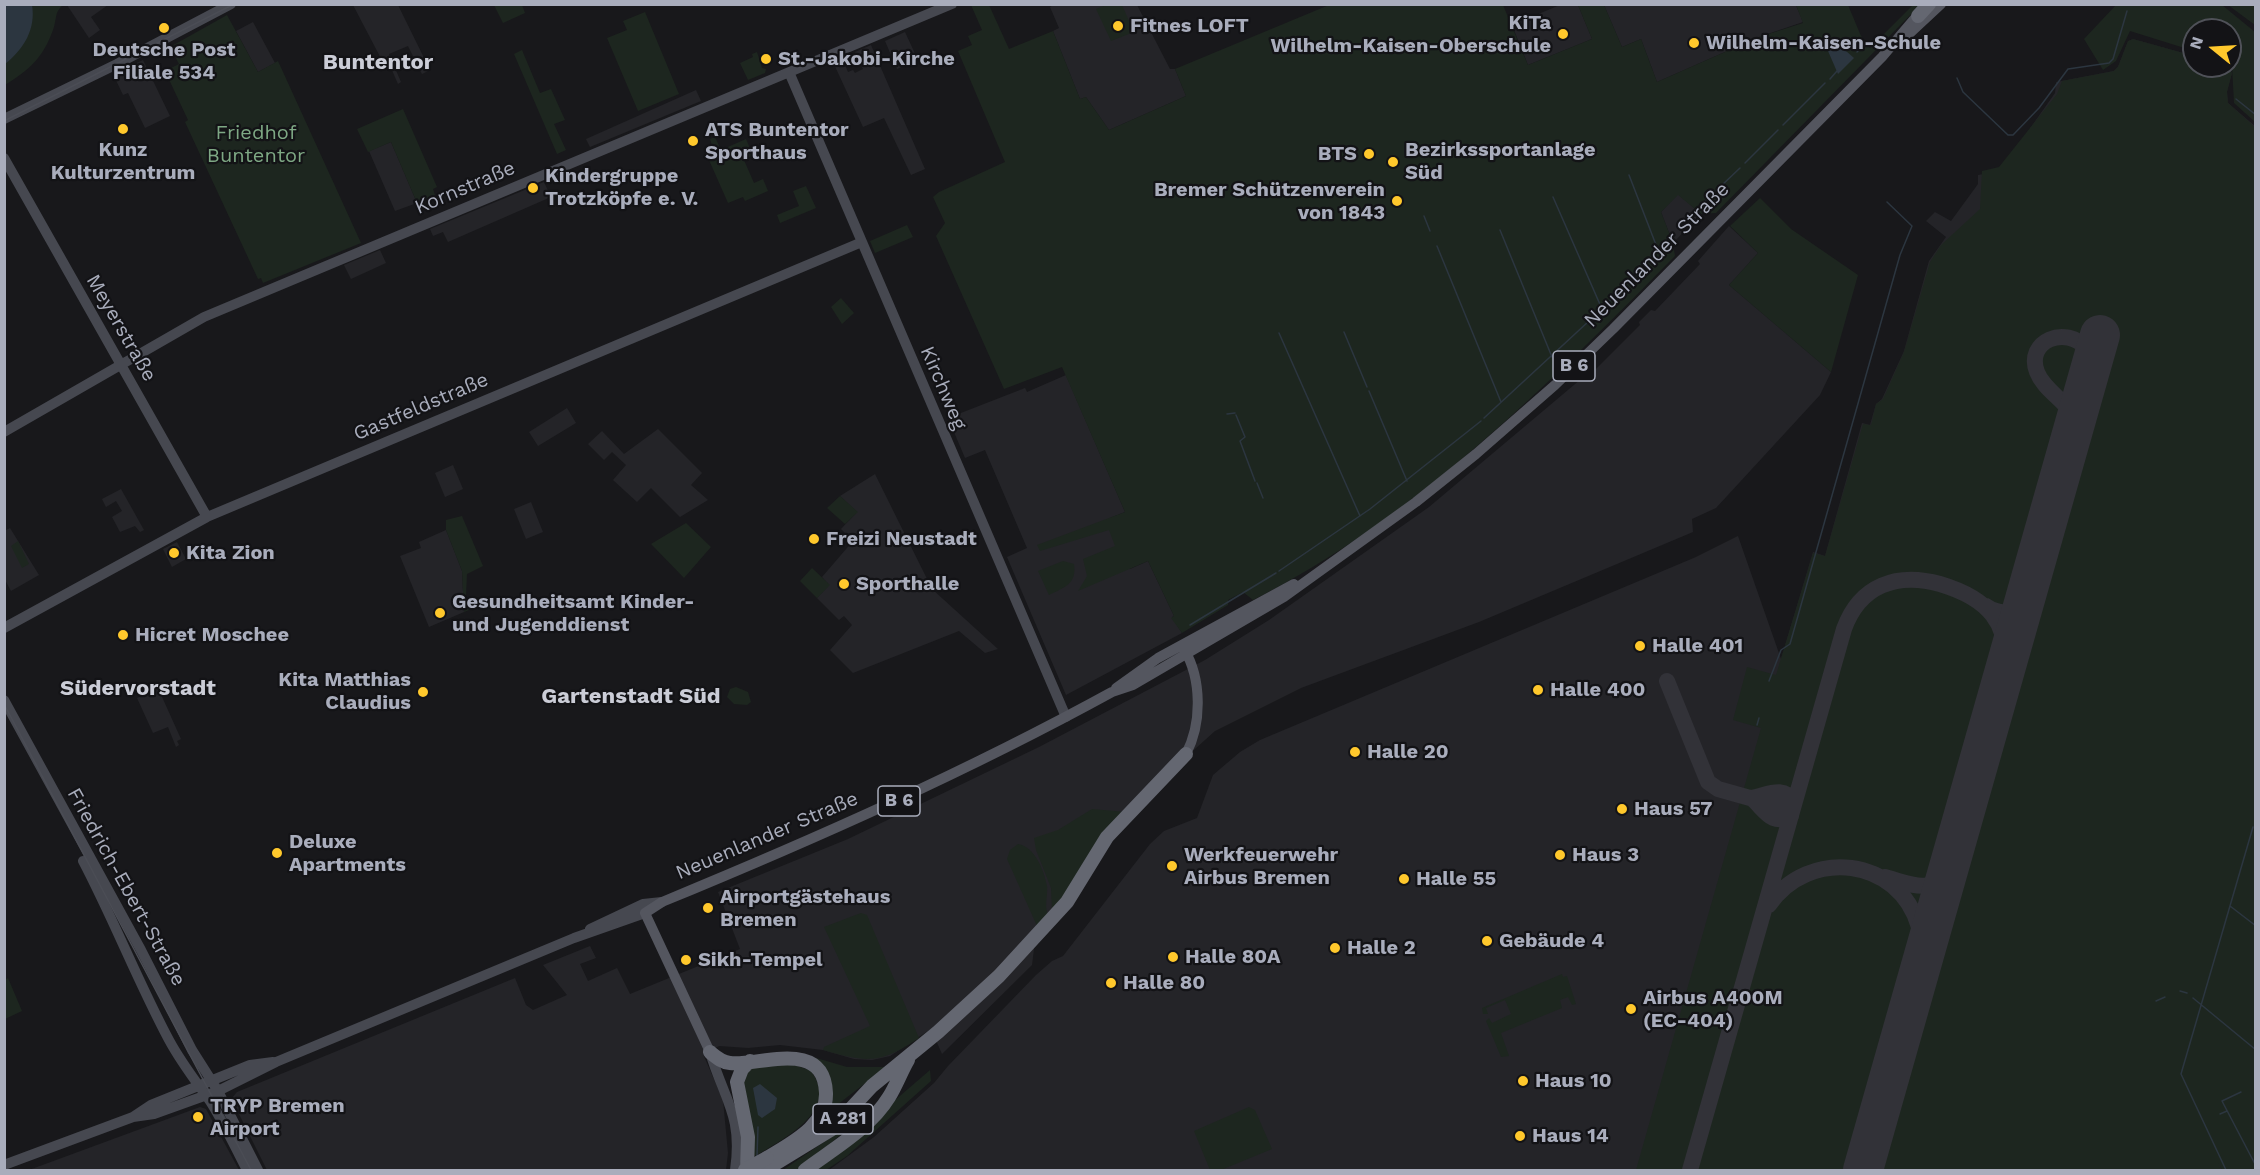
<!DOCTYPE html>
<meta charset="utf-8">
<style>
body{margin:0}
#map{position:relative;width:2260px;height:1175px;overflow:hidden;background:#18181b;font-family:"Work Sans",sans-serif}
canvas{display:block}
.frame{position:absolute;inset:0;border:6px solid #a9adbc;pointer-events:none}
.north{position:absolute;left:2182px;top:18px;width:60px;height:60px;box-sizing:border-box;background:#131316;border:2px solid #4f5158;border-radius:50%;rotate:288deg;font-size:16px;font-weight:700;line-height:24px;text-align:center;color:#a9adbc}
.north::after{content:'';display:block;margin:auto;width:21px;height:27px;background:#ffc82c;clip-path:polygon(50% 0,100% 100%,50% 72%,0 100%)}
</style>
<div id="map">
<canvas width="2260" height="1175"></canvas>
<div class="frame"></div>
<div class="north">N</div>
</div>
<script>
const context = document.querySelector('canvas').getContext('2d');
context.lineJoin = 'round';
function paint(path, color) {
  context.fillStyle = color;
  context.fill(path, 'evenodd');
}
function stroke(path, color, width, dash) {
  context.strokeStyle = color;
  context.lineWidth = width;
  context.lineCap = dash ? 'butt' : 'round';
  context.setLineDash(dash || []);
  context.stroke(path);
}
function write(font, color, halo, rows, align = 'center') {
  context.font = font + ' "Work Sans",sans-serif';
  context.lineWidth = 4.5;
  context.setLineDash([]);
  context.textBaseline = 'middle';
  context.strokeStyle = halo;
  context.fillStyle = color;
  for (const [text, x, y, turn = 0] of rows) {
    context.save();
    context.translate(x, y);
    context.rotate((+turn || 0) * Math.PI / 180);
    context.textAlign = isNaN(turn) ? turn : align;
    if (halo) context.strokeText(text, 0, 0);
    context.fillText(text, 0, 0);
    context.restore();
  }
}
const built = new Path2D(`
 M1055 4 1137 5 1170 69H1175L1186 96 1109 130 1086 97 1080 99 1053 31 1059 28 1050 7Z
 M67 5H108L91 17 100 30 89 38Z
 M353 5H398L430 70 422 74 408 46 389 54 401 82 398 84 391 68 387 70Z
 M1560 5H1578L1592 39 1528 65 1512 25Z
 M1604 5H1796L1803 22 1759 37 1657 82 1641 39 1622 47Z
 M253 22 275 63 258 72 236 31Z
 M905 32 918 60 897 69 885 41Z
 M2133 39 2194 56V66L2229 67 2232 73 2227 91 2228 103 2256 127 2255 790 2203 969 2178 1075 2222 1170H829L874 1137 934 1083 948 1066 1036 975 1052 961 1063 956 1150 844 1164 831 1197 818 1213 775 1240 752 1260 740 1696 557 1738 536 1781 659 1813 552 1825 556 1862 423 1870 425 1876 404 1882 399 1904 351 1929 261 1946 237 1926 221 1935 212 1951 221 1978 184V175L2000 171 2055 93 2056 82 2114 71 2118 67 2128 41Z
 M871 45 925 169 911 175 884 118 863 127 833 62 842 58 848 72 853 70 855 73 863 69 855 52Z
 M143 60 170 116 145 128 128 93 123 95 113 74Z
 M696 90 701 101 590 147 586 139Z
 M391 142 417 203 395 211 369 151Z
 M544 182 551 197 448 242 443 232 433 236 430 229Z
 M1678 194 1701 214 1673 243 1661 212Z
 M1729 226 1758 253 1729 285 1831 372 1820 395 1716 508 1692 519 1693 532 1479 622 1301 688 1215 731 1126 811 1065 895 1037 926 1032 965 942 1054 931 1029 890 1056 872 1060 854 1059 823 1050 780 1045 748 1048 719 1046 703 1054 723 1100 728 1153 726 1170H267L233 1102 232 1098 237 1092 515 978 526 1005 533 1010 567 995 543 965 590 946 596 958 580 964 588 981 617 968 630 994 740 949 718 892 848 839 1039 747 1205 660 1269 620 1429 507 1581 379 1588 377 1640 325 1639 322 1651 310 1655 311 1700 264 1698 261Z
 M380 250 386 263 351 279 344 265Z
 M1066 375 1125 512 1110 518 1130 569 1148 561 1174 616 1172 617 1182 633 1066 695 1007 557 1027 548 985 450 965 458 948 418 1025 388 1027 392Z
 M567 408 576 423 538 446 529 432Z
 M658 429 702 473 691 485 708 500 680 517 651 488 637 502 613 480 626 465 612 452 604 460 588 444 602 431 624 454Z
 M453 465 463 489 445 497 435 473Z
 M875 474 932 589 998 649 985 653 959 631 853 673 830 650 852 625 844 616 839 620 817 598 829 585 822 577 853 541 841 529 857 512 840 496Z
 M121 489 144 530 140 532 135 526 120 532 112 517 122 511 116 501 106 507 102 499Z
 M531 502 543 532 526 539 514 509Z
 M10 528 39 575 11 591 5 580 4 531Z
 M446 530 462 571 464 612 429 627 400 556 421 548 419 542Z
 M177 542 186 559 172 567 163 549Z
 M158 688 181 739 177 741 179 745 176 747 168 727 153 733 137 698Z
 M200 1107 206 1109 239 1170H29Z`);
const green = new Path2D(`
 M1108 4 1122 5 1134 32 1111 41 1096 9Z
 M5 5H63C54 12 57 20 53 30 43 58 29 70 5 85Z
 M494 5H522L525 13 503 23Z
 M971 5H989L1009 49 1053 31 1080 99 1086 97 1109 130 1186 96 1175 69 1329 5H1503L1528 65 1592 39 1578 5H1604L1622 47 1641 39 1657 82 1759 37 1803 23 1796 5H1848L1861 36 1870 48 1913 5H1920L1716 213 1701 214 1678 195 1661 212 1673 243 1675 256C1549 384 1415 519 1253 600L1243 592 1228 600V605L1182 633 1171 618 1174 616 1148 561 1078 591 1087 576 1083 559 1115 546 1109 530 1040 551 1037 545 1125 512 1062 367 1004 389 936 236 945 223 933 197 939 192 1005 162 958 51 972 45 968 36 982 30Z
 M2116 5H2222L2255 32V122L2234 103 2230 30H2194V51L2130 31 2116 61 2103 70 2084 39Z
 M2228 5H2255V25Z
 M645 12 679 94 638 111 607 38 627 30 623 21Z
 M227 15 258 72 278 61 361 243 263 283 261 278 258 279 185 122 188 120 165 71 179 64 170 47Z
 M2133 39 2194 56V66L2229 67 2232 73 2227 92 2228 103 2255 127V1170H2222L2218 1163 2221 1170H1636L1761 728 1733 720 1747 667 1776 675 1813 553 1825 556 1863 424 1871 425 1876 404 1883 399 1904 352 1930 262 1941 245 1980 209 1982 171 1999 167 2057 94 2062 81 2114 71 2118 67 2128 41Z
 M522 50 540 93 551 89 565 120 554 124 566 150 557 154 514 54Z
 M757 52 762 68 766 69 765 73 748 80 740 63 753 57 752 54Z
 M403 109 437 187 433 189 435 195 417 203 391 142 368 152 357 129Z
 M715 137 721 150 746 139 753 155 744 160 754 183 763 179 768 191 745 201 743 197 728 203 709 160 715 157 710 139Z
 M806 186 816 208 780 223 777 215 799 206 793 191Z
 M1760 198 1791 229 1858 275 1831 372 1729 285 1758 253 1730 226Z
 M907 225 913 237 875 253 870 241Z
 M841 298 854 313 842 324 831 307Z
 M840 496 858 512 845 524 827 508Z
 M462 516 483 566 467 574 466 596 469 610 464 612 462 571 446 530V520Z
 M686 523 711 547 684 578 651 544Z
 M18 541 29 564 22 568 11 546Z
 M1063 561 1074 564C1077 584 1065 587 1049 595L1038 571Z
 M812 568 830 585 817 598 800 581Z
 M736 687 748 692 751 702 747 705 734 704 727 697 730 689Z
 M1092 809 1126 812 1052 911 1051 888 1036 850 1034 838 1058 830Z
 M1018 844C1035 847 1044 870 1047 886 1048 896 1044 905 1048 915L1037 926 1007 859 1010 850Z
 M861 913 867 915 919 1038C880 1064 868 1063 823 1050L824 1047 870 1026 824 927Z
 M1562 974 1563 977 1567 976 1576 1004 1572 1005 1568 997 1560 1000 1562 1008 1501 1033 1509 1056 1501 1057 1486 1021 1489 1018 1492 1023 1511 1014 1505 1000 1486 1008 1488 1014H1483L1482 1008Z
 M8 978 22 1011 5 1019V980Z
 M806 1055 847 1067H886L828 1112 832 1101Z
 M781 1061 810 1070C843 1111 781 1140 752 1158L741 1080 750 1067Z
 M930 1070 931 1081 847 1156 826 1170H814Z
 M1249 1107 1255 1110 1272 1149 1221 1170H1210L1194 1131Z
 M865 1114 799 1170H783Z`);
const water = new Path2D(`
 M5 4 32 5C36 29 24 49 5 64Z
 M1838 44 1854 58 1838 74 1828 51 1829 47Z
 M760 1084 777 1098 775 1109 762 1118 758 1115 753 1088Z`);
const stream = new Path2D(`
 M1857 52 1865 44
 M1957 78 1963 92 2008 135H2013L2039 108 2068 69 2109 63 2113 59 2127 11
 M1830 79 1837 71
 M2236 99 2256 115
 M1783 125 1825 83
 M1745 163 1778 130
 M1629 175 1658 250
 M1721 186 1740 168
 M1553 197 1602 309
 M1701 206 1715 191
 M1424 216 1430 231
 M1500 230 1552 357
 M1437 246 1501 402
 M1637 272 1667 240
 M1344 332 1367 387
 M1279 333 1360 516
 M1369 391 1407 481
 M1227 414 1235 413
 M1236 415 1245 437 1240 441 1255 481
 M1484 418 1602 309 1631 278
 M1257 483 1263 498
 M1279 571 1370 509 1481 421
 M1190 625 1276 573
 M1769 681 1781 650 1790 644 1900 255 1912 226 1887 202
 M1757 725 1759 718
 M2230 906 2256 926
 M2180 991 2187 993
 M2193 998 2256 1050
 M2156 1001 2165 997
 M2241 1092 2222 1101 2256 1166
 M2220 1114 2227 1111
 M757 1156 758 1127
 M2226 1170 2181 1074 2253 827`);
const taxiway = new Path2D(`
 M2071 435V412C2061 398 2043 388 2037 372 2025 341 2066 324 2087 349L2089 373
 M1986 606C2003 618 2030 612 2036 590 2040 576 2038 561 2040 547
 M1667 681 1708 782 1718 789 1782 807 1795 801
 M1791 816C1771 827 1764 808 1751 798 1766 796 1783 784 1794 802
 M1885 877C1915 885 1933 897 1950 863
 M1769 905C1809 847 1899 857 1919 927 1924 944 1921 960 1918 977
 M1690 1170 1844 629C1860 585 1897 572 1940 584 1987 598 2012 623 2004 674`);
const runway = new Path2D(`
 M1863 1170 2100 335`);
const secondary = new Path2D(`
 M789 72 1066 717
 M4 119 117 64 231 4
 M4 158 207 517
 M4 432 204 317 952 4
 M4 628 207 517 862 242
 M4 700 141 950 192 1050 218 1091 258 1170
 M83 861C114 920 138 982 169 1040 182 1064 195 1080 210 1101 224 1123 235 1147 247 1170
 M590 929 643 904 662 902
 M710 1052C724 1100 743 1115 735 1170
 M133 1117 154 1114 218 1091 276 1062 574 938 645 913
 M4 1165 133 1117 151 1105 250 1065 273 1062`);
const primary = new Path2D(`
 M1897 45 1941 4
 M1184 649C1202 679 1202 724 1186 754
 M1116 688 1158 658 1294 584
 M710 1052 645 913 662 902C815 839 966 772 1112 692L1133 685 1284 597 1416 502 1476 454 1555 385 1613 329 1882 57 1922 10`);
const highway = new Path2D(`
 M1918 16 1929 4
 M710 1052C716 1057 721 1062 730 1063 757 1067 824 1037 826 1093 827 1126 791 1143 767 1158
 M747 1170 748 1137 737 1082 742 1069 750 1061
 M765 1170 832 1129 872 1086 938 1032 999 976 1067 902 1107 837 1186 754
 M805 1170C833 1149 870 1128 889 1097 896 1086 901 1072 908 1060`);
const tram = new Path2D(`
 M4 121 234 4
 M4 704 251 1170`);
const highwayBridge = new Path2D(`
 M745 1170 767 1158`);
const markers = [
 [1118,26,6,"#ffc82c"],
 [164,28,6,"#ffc82c"],
 [1563,34,6,"#ffc82c"],
 [1694,43,6,"#ffc82c"],
 [766,59,6,"#ffc82c"],
 [123,129,6,"#ffc82c"],
 [693,141,6,"#ffc82c"],
 [1369,154,6,"#ffc82c"],
 [1393,162,6,"#ffc82c"],
 [533,188,6,"#ffc82c"],
 [1397,201,6,"#ffc82c"],
 [814,539,6,"#ffc82c"],
 [174,553,6,"#ffc82c"],
 [844,584,6,"#ffc82c"],
 [440,613,6,"#ffc82c"],
 [123,635,6,"#ffc82c"],
 [1640,646,6,"#ffc82c"],
 [1538,690,6,"#ffc82c"],
 [423,692,6,"#ffc82c"],
 [1355,752,6,"#ffc82c"],
 [1622,809,6,"#ffc82c"],
 [277,853,6,"#ffc82c"],
 [1560,855,6,"#ffc82c"],
 [1172,866,6,"#ffc82c"],
 [1404,879,6,"#ffc82c"],
 [708,908,6,"#ffc82c"],
 [1487,941,6,"#ffc82c"],
 [1335,948,6,"#ffc82c"],
 [1173,957,6,"#ffc82c"],
 [686,960,6,"#ffc82c"],
 [1111,983,6,"#ffc82c"],
 [1631,1009,6,"#ffc82c"],
 [1523,1081,6,"#ffc82c"],
 [198,1117,6,"#ffc82c"],
 [1520,1136,6,"#ffc82c"]
];
const shields = [
 [1574,366,42],
 [899,801,42],
 [843,1119,60]
];
const shieldNames = [
 ["B 6",1574,366],
 ["B 6",899,801],
 ["A 281",843,1119]
];
const poiNames = [
 ["KiTa",1551,23,"right"],
 ["Wilhelm-Kaisen-Oberschule",1551,46,"right"],
 ["Fitnes LOFT",1130,26],
 ["Wilhelm-Kaisen-Schule",1706,43],
 ["Deutsche Post",164,50,"center"],
 ["Filiale 534",164,73,"center"],
 ["St.-Jakobi-Kirche",778,59],
 ["ATS Buntentor",705,130],
 ["Sporthaus",705,153],
 ["Kunz",123,150,"center"],
 ["Kulturzentrum",123,173,"center"],
 ["Bezirkssportanlage",1405,150],
 ["Süd",1405,173],
 ["BTS",1357,154,"right"],
 ["Kindergruppe",545,176],
 ["Trotzköpfe e. V.",545,199],
 ["Bremer Schützenverein",1385,190,"right"],
 ["von 1843",1385,213,"right"],
 ["Freizi Neustadt",826,539],
 ["Kita Zion",186,553],
 ["Sporthalle",856,584],
 ["Gesundheitsamt Kinder-",452,602],
 ["und Jugenddienst",452,625],
 ["Hicret Moschee",135,635],
 ["Halle 401",1652,646],
 ["Kita Matthias",411,680,"right"],
 ["Claudius",411,703,"right"],
 ["Halle 400",1550,690],
 ["Halle 20",1367,752],
 ["Haus 57",1634,809],
 ["Deluxe",289,842],
 ["Apartments",289,865],
 ["Werkfeuerwehr",1184,855],
 ["Airbus Bremen",1184,878],
 ["Haus 3",1572,855],
 ["Halle 55",1416,879],
 ["Airportgästehaus",720,897],
 ["Bremen",720,920],
 ["Gebäude 4",1499,941],
 ["Halle 2",1347,948],
 ["Halle 80A",1185,957],
 ["Sikh-Tempel",698,960],
 ["Halle 80",1123,983],
 ["Airbus A400M",1643,998],
 ["(EC-404)",1643,1021],
 ["Haus 10",1535,1081],
 ["TRYP Bremen",210,1106],
 ["Airport",210,1129],
 ["Haus 14",1532,1136]
];
const parkNames = [
 ["Friedhof",256,133],
 ["Buntentor",256,156]
];
const streetNames = [
 ["Kornstraße",465,188,-23],
 ["Neuenlander Straße",1657,255,-45],
 ["Meyerstraße",121,328,60],
 ["Kirchweg",943,388,67],
 ["Gastfeldstraße",421,407,-23],
 ["Neuenlander Straße",767,836,-23],
 ["Friedrich-Ebert-Straße",126,887,61]
];
const quarterNames = [
 ["Buntentor",378,63],
 ["Südervorstadt",138,689],
 ["Gartenstadt Süd",631,697]
];
paint(built, '#242428');
paint(green, '#1d261f');
paint(water, '#2c3640');
stroke(stream, '#2c3640', 1.5);
stroke(taxiway, '#323238', 16);
stroke(runway, '#323238', 40);
stroke(secondary, '#464850', 10);
stroke(primary, '#54565f', 10);
stroke(highway, '#646771', 14);
stroke(tram, '#4b4d55', 1.5);
stroke(highwayBridge, '#646771', 14);
for (const [x, y, r, color] of markers) {
  const dot = new Path2D();
  dot.arc(x, y, r, 0, 2 * Math.PI);
  context.fillStyle = color;
  context.fill(dot);
  stroke(dot, '#131316', 2);
}
for (const [x, y, w] of shields) {
  const box = new Path2D();
  box.roundRect(x - w / 2, y - 15, w, 30, 4.5);
  context.fillStyle = '#131316';
  context.fill(box);
  stroke(box, '#a9adbc', 1.5);
}
write('bold 18px', '#a9adbc', null, shieldNames);
write('bold 20px', '#a9adbc', '#131316', poiNames, 'left');
write('20px', '#7ea884', '#131316', parkNames);
write('20px', '#a9adbc', '#131316', streetNames);
write('bold 22px', '#cbcdd7', '#131316', quarterNames);
</script>
